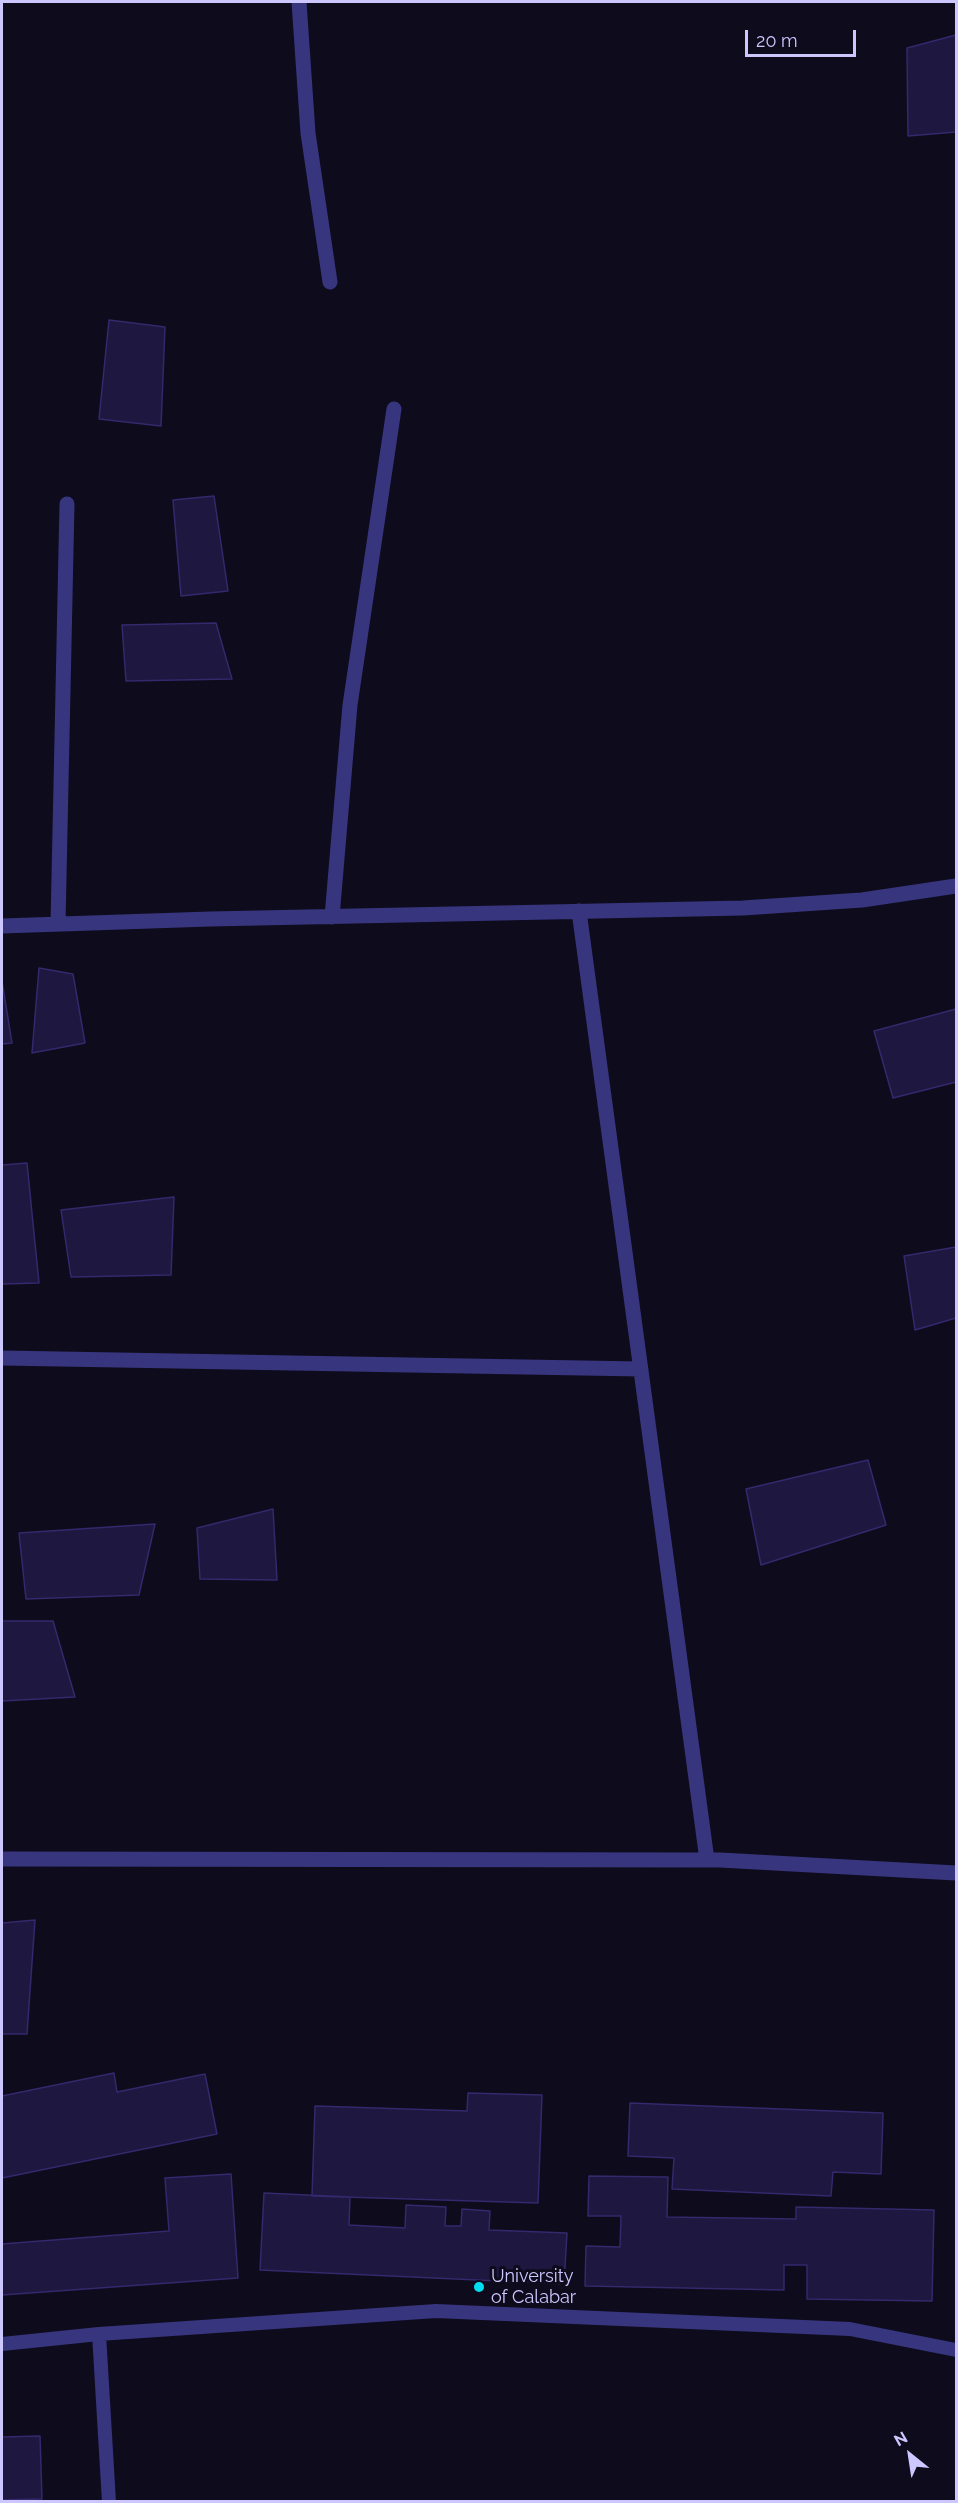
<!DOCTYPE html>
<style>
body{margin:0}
#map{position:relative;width:958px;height:2503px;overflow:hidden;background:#0e0b1d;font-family:Raleway,sans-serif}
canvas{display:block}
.frame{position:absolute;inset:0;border:3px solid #cdc7ff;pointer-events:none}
.north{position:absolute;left:880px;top:2425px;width:60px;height:60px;-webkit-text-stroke:4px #0e0b1d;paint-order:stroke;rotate:330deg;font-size:16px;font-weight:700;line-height:24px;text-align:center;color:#cdc7ff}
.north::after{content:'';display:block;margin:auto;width:21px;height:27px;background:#cdc7ff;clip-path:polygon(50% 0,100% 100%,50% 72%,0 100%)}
.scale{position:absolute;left:745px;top:30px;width:111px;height:27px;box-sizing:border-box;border:3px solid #cdc7ff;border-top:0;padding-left:8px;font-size:18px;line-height:21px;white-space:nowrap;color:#cdc7ff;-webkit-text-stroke:4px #0e0b1d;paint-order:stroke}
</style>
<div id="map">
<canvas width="958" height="2503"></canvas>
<div class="frame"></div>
<div class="north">N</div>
<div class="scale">20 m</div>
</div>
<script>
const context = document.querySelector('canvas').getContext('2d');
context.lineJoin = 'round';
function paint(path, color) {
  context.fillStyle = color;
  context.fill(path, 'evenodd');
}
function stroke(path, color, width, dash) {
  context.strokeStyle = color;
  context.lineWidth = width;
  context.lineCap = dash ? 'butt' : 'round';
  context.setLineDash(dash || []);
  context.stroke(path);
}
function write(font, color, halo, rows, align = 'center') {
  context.font = font + ' Raleway,sans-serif';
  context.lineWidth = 6;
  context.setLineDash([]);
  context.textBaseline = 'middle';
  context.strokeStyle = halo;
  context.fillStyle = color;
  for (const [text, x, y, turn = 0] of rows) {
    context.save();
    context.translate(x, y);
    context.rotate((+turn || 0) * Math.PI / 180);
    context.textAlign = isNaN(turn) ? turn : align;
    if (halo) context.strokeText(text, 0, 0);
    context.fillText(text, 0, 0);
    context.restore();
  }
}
const building = new Path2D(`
 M956 35V132L908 136 907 48Z
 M109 320 165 327 161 426 99 419Z
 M214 496 228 591 181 596 173 500Z
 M216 623 232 679 126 681 122 625Z
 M39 968 73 974 85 1043 32 1053Z
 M2 981 12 1043 2 1044Z
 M956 1009V1082L893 1098 874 1031Z
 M27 1163 39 1283 2 1284V1165Z
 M174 1197 171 1275 71 1277 61 1210Z
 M956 1247V1318L915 1330 904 1256Z
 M868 1460 886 1525 761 1565 746 1489Z
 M273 1509 277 1580 200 1579 197 1528Z
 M155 1524 139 1595 26 1599 19 1533Z
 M2 1621H53L75 1697 2 1701Z
 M35 1920 27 2034H2V1923Z
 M114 2073 117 2092 205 2074 217 2134 2 2178V2096Z
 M468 2093 542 2095 538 2203 312 2196 315 2106 467 2111Z
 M630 2103 883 2113 881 2174 833 2172 831 2196 672 2189 674 2158 628 2156Z
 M231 2174 238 2278 2 2295V2244L169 2231 165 2178Z
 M589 2176 668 2177 667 2217 796 2219V2207L934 2210 932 2301 807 2299V2265H784V2290L585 2286 586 2246 620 2247 621 2216H588Z
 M264 2193 350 2197 349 2225 405 2228 406 2205 446 2207 445 2226H461L462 2209 490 2211 489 2230 567 2233 564 2284 260 2270Z
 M40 2436 42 2499 2 2500V2437Z`);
const service = new Path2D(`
 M99 2334 109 2502
 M2 2344 99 2334 436 2311 850 2329 956 2350`);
const minor = new Path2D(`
 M299 2 308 133 330 282
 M579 911 707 1860
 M332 917 350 705 394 409
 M58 924 67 504
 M2 926 210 919 743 908 862 900 956 886
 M2 1358 641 1369
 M2 1859 720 1860 956 1873`);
const markers = [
 [479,2287,6,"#00ddf2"]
];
const poiNames = [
 ["University",491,2277],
 ["of Calabar",491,2298]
];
paint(building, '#1e173f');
stroke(building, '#35286c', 1.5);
stroke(service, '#37357e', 14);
stroke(minor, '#37357e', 15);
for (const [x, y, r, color] of markers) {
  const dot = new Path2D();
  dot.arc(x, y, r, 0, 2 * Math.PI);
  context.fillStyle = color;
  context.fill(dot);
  stroke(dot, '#0e0b1d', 2);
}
write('18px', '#cdc7ff', '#0e0b1d', poiNames, 'left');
</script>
